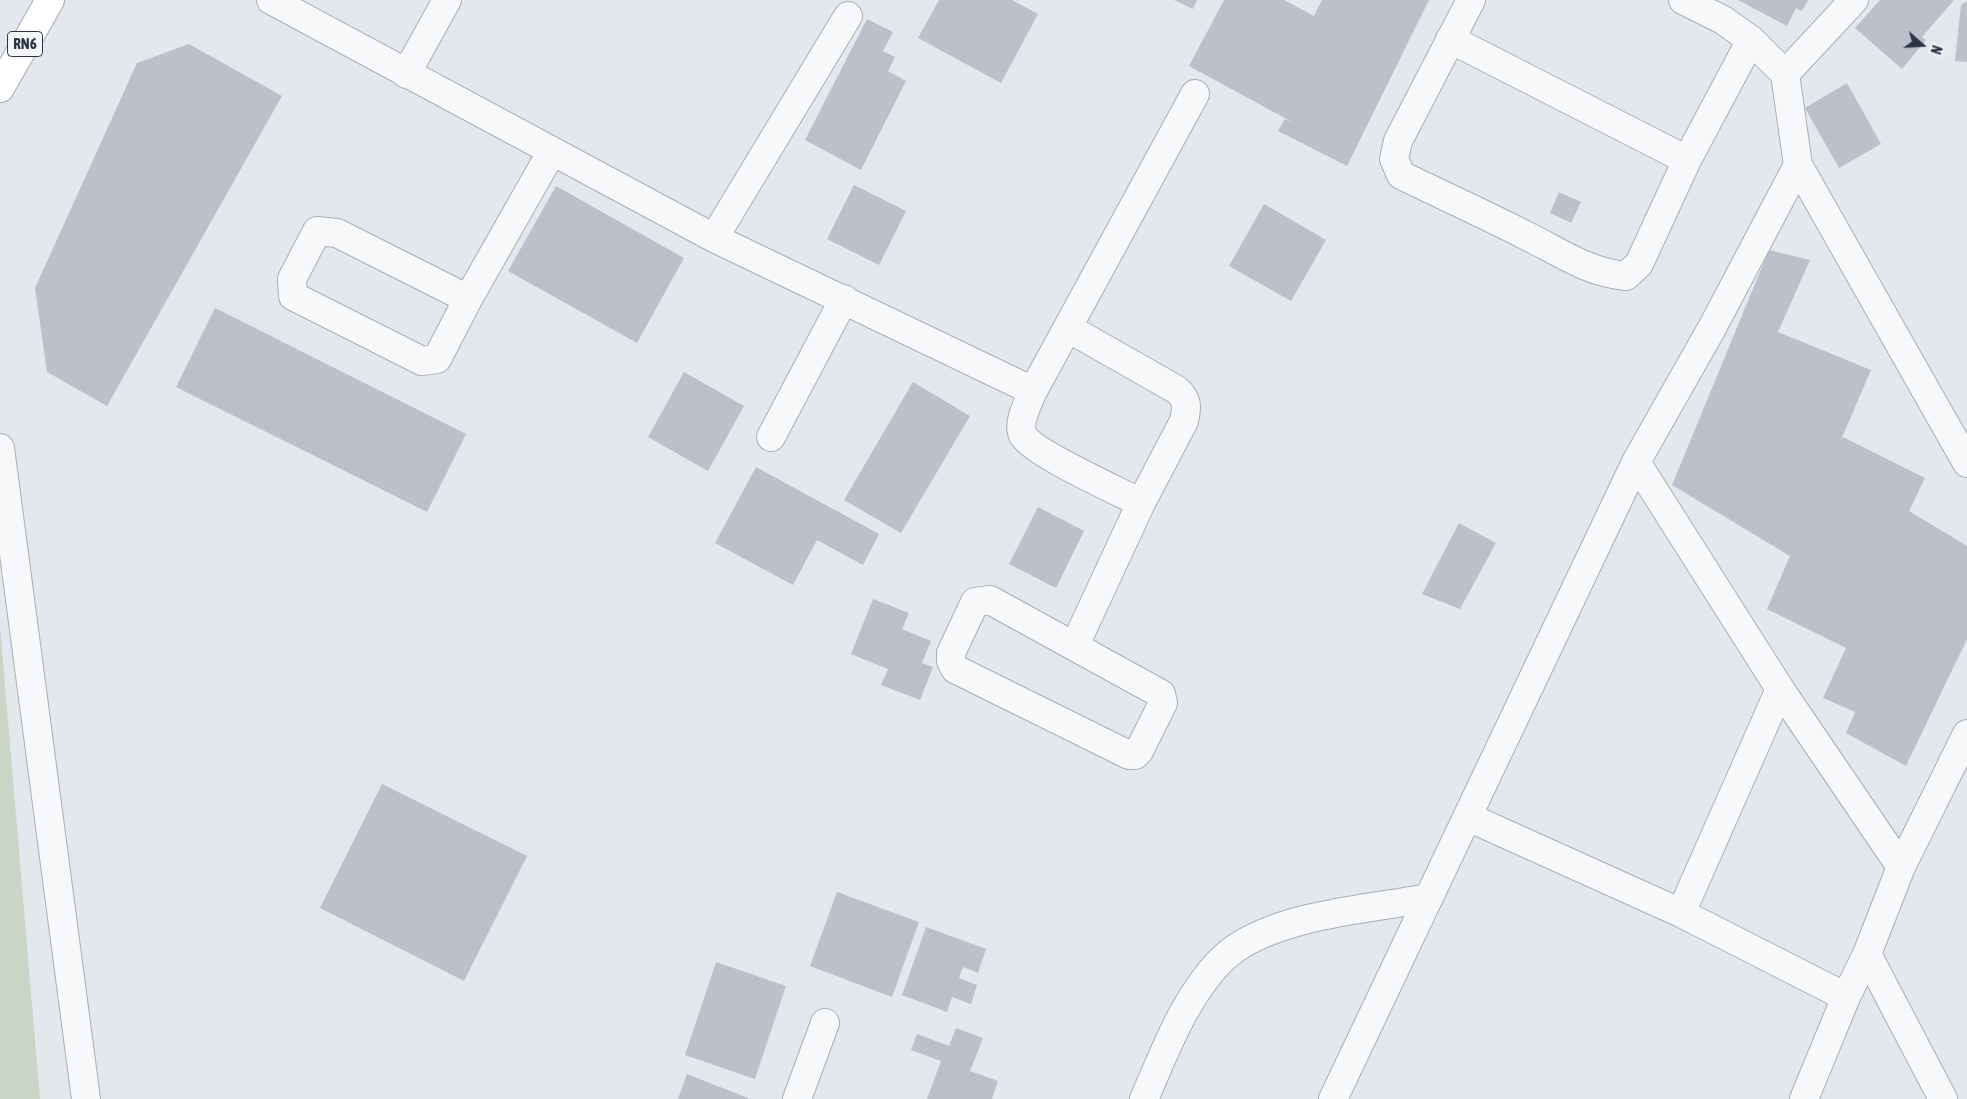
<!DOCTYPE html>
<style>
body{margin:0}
#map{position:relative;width:1967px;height:1099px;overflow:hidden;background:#e4e7ec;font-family:"Asap Condensed",sans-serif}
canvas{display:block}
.north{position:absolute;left:1897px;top:20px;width:50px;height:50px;-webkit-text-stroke:4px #f4f6f9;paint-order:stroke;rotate:109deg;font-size:14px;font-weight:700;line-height:20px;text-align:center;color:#2b3445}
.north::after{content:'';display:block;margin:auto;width:18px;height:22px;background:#2b3445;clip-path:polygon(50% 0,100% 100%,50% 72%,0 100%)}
</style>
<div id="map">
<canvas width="1967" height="1099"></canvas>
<div class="north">N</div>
</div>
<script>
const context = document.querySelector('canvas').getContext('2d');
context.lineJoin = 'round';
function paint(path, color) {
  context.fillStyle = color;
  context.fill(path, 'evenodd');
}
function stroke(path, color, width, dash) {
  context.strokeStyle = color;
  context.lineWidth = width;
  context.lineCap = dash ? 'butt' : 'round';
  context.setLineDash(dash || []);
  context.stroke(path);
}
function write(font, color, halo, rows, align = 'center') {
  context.font = font + ' "Asap Condensed",sans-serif';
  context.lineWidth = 5;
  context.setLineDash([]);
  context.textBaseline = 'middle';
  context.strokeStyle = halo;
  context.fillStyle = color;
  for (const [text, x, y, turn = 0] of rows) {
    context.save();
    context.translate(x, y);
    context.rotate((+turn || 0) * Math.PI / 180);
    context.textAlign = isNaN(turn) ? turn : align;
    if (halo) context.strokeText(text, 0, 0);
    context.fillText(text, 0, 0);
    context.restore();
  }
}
const green = new Path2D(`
 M0 626 40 1099H0Z`);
const building = new Path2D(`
 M939 0H1012L1038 14 1001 83 918 38Z
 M1174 0H1197L1193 9Z
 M1224 0H1284L1314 16 1322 0H1429L1347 166 1278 131 1285 119 1294 123 1189 66Z
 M1738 0H1808L1802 11 1796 8 1787 26Z
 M1880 0H1954L1922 37 1926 40 1902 69 1855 28Z
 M1967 1V62L1955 61 1961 5Z
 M867 19 893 32 883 51 895 57 888 71 906 81 861 170 805 140Z
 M189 44 282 96 107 406 47 372 35 288 137 63Z
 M1847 83 1881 144 1839 168 1805 108Z
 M854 185 906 211 879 265 827 239Z
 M556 186 684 258 637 343 508 271Z
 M1559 192 1581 202 1571 223 1550 213Z
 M1264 204 1326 240 1291 301 1229 266Z
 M1769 250 1810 260 1778 332 1871 370 1840 442 1843 437 1925 478 1909 511 1967 546V639L1906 766 1846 733 1855 712 1823 698 1846 648 1767 609 1790 556 1672 485Z
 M215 308 466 434 427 512 176 387Z
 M684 372 744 406 708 471 648 437Z
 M913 382 970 416 901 533 844 500Z
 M756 467 879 534 863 565 817 540 793 585 715 543Z
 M1038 507 1084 531 1056 588 1009 564Z
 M1459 523 1496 543 1460 609 1422 594Z
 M873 599 909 613 902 629 931 641 922 663 933 667 920 700 881 685 888 669 851 654Z
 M382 784 527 856 464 981 320 908Z
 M837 892 919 922 892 997 810 966Z
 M926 927 986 949 978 973 963 967 959 978 977 985 971 1004 952 997 947 1012 902 995Z
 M716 962 786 986 755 1079 685 1055Z
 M956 1028 983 1038 970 1071 998 1081 992 1099H927L941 1061 911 1050 917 1034 949 1046Z
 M687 1074 748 1098V1099H678Z`);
const street = new Path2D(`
 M271 0 714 238 1033 391
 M1471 0 1398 141 1394 159 1401 175C1442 195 1484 214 1525 235 1560 252 1586 272 1626 276L1639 264 1687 160 1751 40
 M1683 0 1723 20 1751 40 1785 74 1798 165 1967 463
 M1450 39 1687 160
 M406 74 447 0
 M1785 74 1854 0
 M714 238 848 16
 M468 299 337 233 317 231 292 279 293 296 422 361 437 359 468 299 552 151
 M1068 328 1177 390C1188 400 1187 407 1184 421L1141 503 1075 645
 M771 437 844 299
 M0 448 86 1099
 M1636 462 1780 689 1901 867
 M1141 503C1120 492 1031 452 1023 435 1017 423 1028 403 1033 391L1195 94
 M990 600 1161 694 1163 703 1139 751 1135 755H1129L955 669 951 661V653L975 602Z
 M1468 817 1681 913 1846 997
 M1681 913 1780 689
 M1867 954 1943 1099
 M797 1099 825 1023
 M1144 1099C1157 1070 1169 1038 1185 1010 1197 989 1215 962 1236 948 1287 914 1368 909 1429 898
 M1333 1099 1636 462 1712 328 1798 165
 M1804 1099 1846 997 1867 954 1901 867 1967 734`);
const primary = new Path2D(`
 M0 88 50 0`);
const shields = [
 [25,44,35]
];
const shieldNames = [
 ["RN6",25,44]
];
paint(green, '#c9d6c5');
paint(building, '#bbc0ca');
stroke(street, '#a9aeb7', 30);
stroke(primary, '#a3abb8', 30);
stroke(street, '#f7f8fa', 28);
stroke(primary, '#fff', 28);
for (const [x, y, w] of shields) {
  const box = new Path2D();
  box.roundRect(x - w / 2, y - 12.5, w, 25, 4);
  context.fillStyle = '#f4f6f9';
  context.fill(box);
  stroke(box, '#2b3445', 1);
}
write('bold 15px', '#2b3445', null, shieldNames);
</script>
